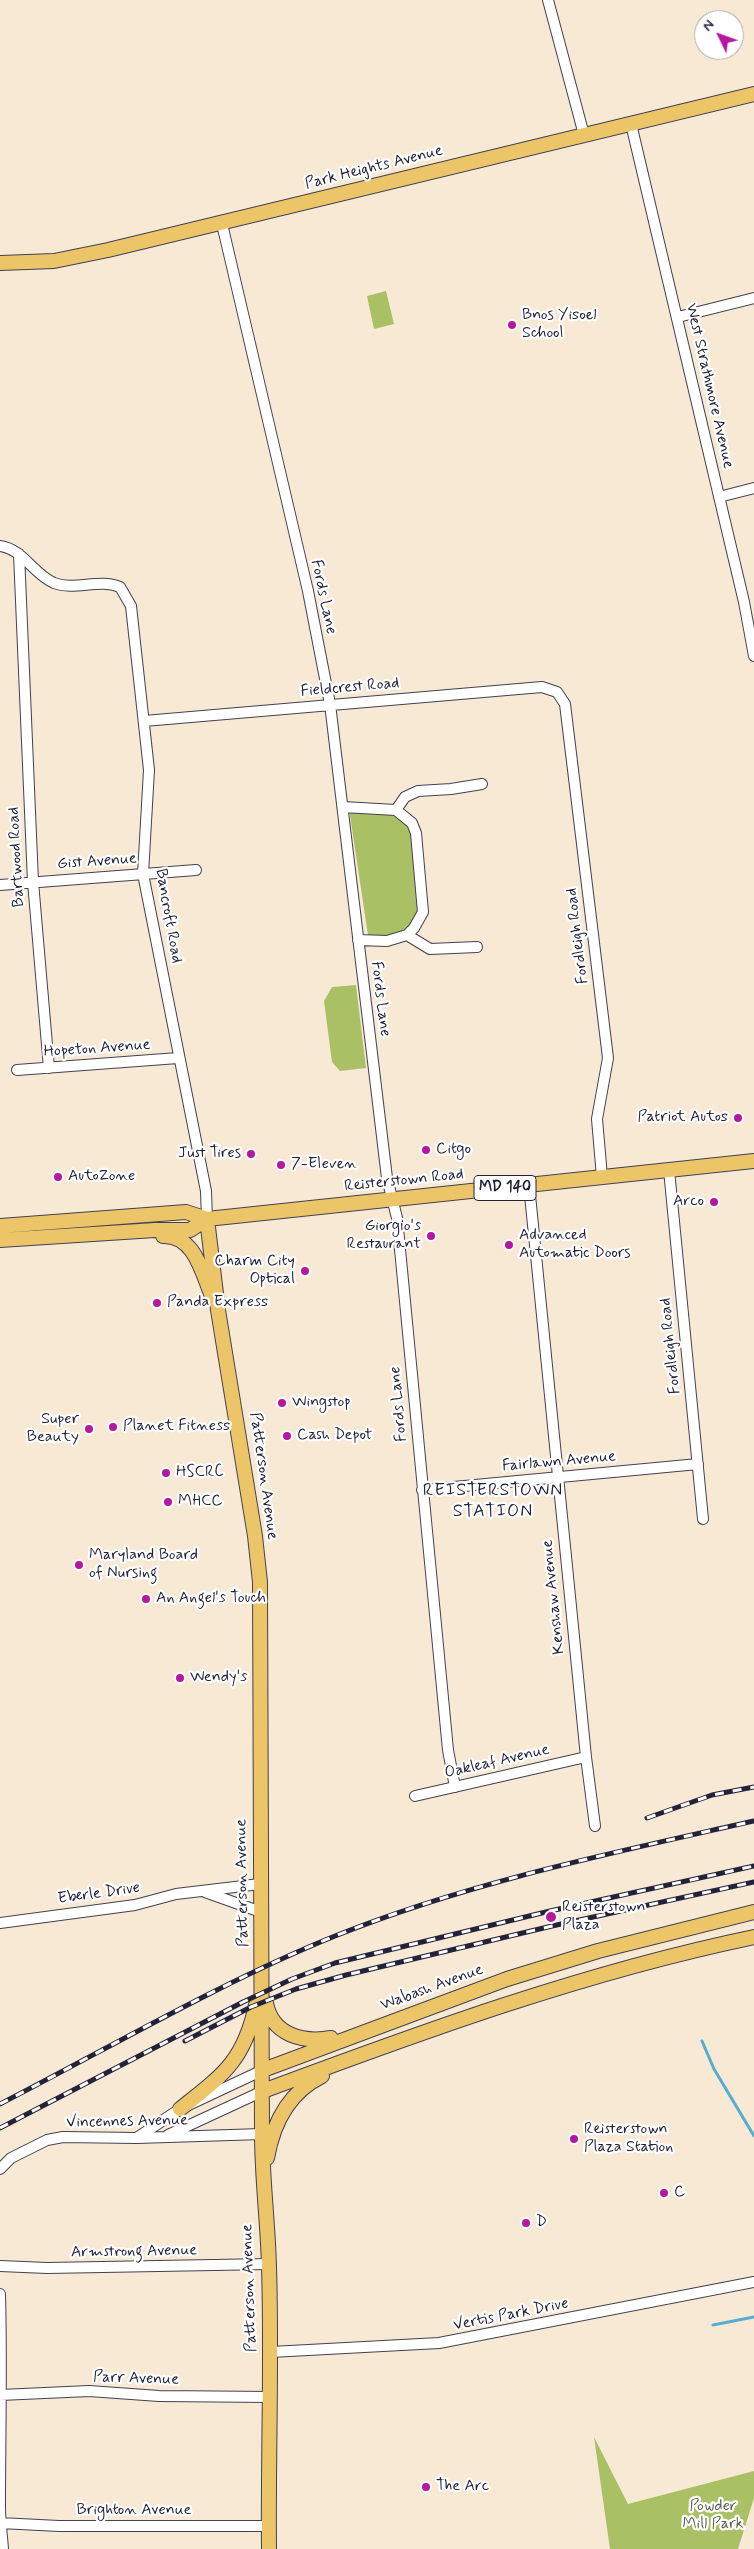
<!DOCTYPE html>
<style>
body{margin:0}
#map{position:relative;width:754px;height:2549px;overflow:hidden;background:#f8e9d5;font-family:Mynerve,sans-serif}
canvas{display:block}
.north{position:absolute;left:694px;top:10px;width:50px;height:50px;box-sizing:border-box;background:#fff;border:1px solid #a7a7b1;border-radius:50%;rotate:312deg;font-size:14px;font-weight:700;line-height:20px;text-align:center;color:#22223b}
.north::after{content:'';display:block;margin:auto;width:18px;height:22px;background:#b5179e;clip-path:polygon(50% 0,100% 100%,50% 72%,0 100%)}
</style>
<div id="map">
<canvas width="754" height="2549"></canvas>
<div class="north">N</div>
</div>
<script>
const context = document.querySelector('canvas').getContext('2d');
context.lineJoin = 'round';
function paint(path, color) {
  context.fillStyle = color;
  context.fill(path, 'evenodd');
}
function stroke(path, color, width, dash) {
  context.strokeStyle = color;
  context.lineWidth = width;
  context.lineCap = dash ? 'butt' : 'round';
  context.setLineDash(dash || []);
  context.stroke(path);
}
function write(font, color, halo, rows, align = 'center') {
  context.font = font + ' Mynerve,sans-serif';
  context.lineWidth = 4.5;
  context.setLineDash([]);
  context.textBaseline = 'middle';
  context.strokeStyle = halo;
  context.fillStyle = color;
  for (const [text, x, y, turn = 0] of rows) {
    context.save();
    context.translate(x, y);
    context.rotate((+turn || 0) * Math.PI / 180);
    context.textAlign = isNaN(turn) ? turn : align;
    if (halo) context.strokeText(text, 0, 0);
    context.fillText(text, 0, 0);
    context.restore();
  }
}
const green = new Path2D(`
 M386 291 394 324 374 329 367 296Z
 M349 809C377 813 400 807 413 835L418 916C406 932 388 945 368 935Z
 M356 985 366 1068 340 1071 332 1062 324 1001 332 987Z
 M594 2437 628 2504 754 2471V2498L738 2549H610Z`);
const stream = new Path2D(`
 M702 2041 714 2069 754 2136
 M713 2325 754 2317`);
const minor = new Path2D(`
 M548 0 584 135
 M631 124 744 602 754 656
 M222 224 308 591 330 704 387 1178 397 1218 448 1750 455 1787
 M678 317 754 298
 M719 497 754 488
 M0 546C23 549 33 574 54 583 75 591 99 578 120 587L131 606 149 770 143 874 206 1191 207 1219
 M19 554 33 882 49 1068
 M144 721 542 687 557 692 565 704 608 1058 597 1119 602 1177
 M343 807 396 810 405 797 418 791 451 789 482 784
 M396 810 412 823 416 833 423 912 414 928 407 935
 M0 885 196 870
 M358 940 387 941 407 935 430 949 477 947
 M17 1070 178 1058
 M669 1170 703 1519
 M529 1185 586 1757 595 1826
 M422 1490 698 1464
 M415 1796 586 1757
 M205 1892 261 1912
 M0 1923 135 1905 176 1894 260 1884
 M168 2135 263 2091
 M138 2137 180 2109 263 2070
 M0 2169 11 2158 47 2140 63 2137 137 2138 262 2134
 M0 2266 47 2268 269 2264
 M0 2294C2 2365 0 2436 0 2507 0 2521 2 2535 3 2549
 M271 2352 439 2343 754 2282
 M0 2395 89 2391 159 2396 271 2397
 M0 2523 59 2526H269`);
const major = new Path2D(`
 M0 263 54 261 108 250 754 94
 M207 1219 218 1310 255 1536 260 1582 262 2134C262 2179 268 2223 269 2267 272 2361 268 2455 269 2549
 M0 1226 186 1212 207 1219 754 1161
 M163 1236C195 1235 202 1273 212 1296
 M0 1240 155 1230H190L207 1219
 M266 2003C272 2035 303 2043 331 2038
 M263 2070 507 1979 598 1951 754 1912
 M263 2091C424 2031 585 1972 754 1937
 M180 2109C223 2075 244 2061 256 2005
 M267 2158C273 2124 289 2092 322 2076`);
const rail = new Path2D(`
 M647 1818 712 1795 754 1787
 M185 2041 251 2007 296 1989 346 1975 552 1926 754 1882
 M0 2104C109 2048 221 1982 335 1936 470 1882 612 1853 754 1821
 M0 2128 243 2002 292 1979 335 1963 550 1911 754 1866`);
const markers = [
 [512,325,5,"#b5179e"],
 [738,1118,5,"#b5179e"],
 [426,1150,5,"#b5179e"],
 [251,1154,5,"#b5179e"],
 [281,1165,5,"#b5179e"],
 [58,1177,5,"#b5179e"],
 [714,1202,5,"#b5179e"],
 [431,1236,5,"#b5179e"],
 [509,1245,5,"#b5179e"],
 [305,1271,5,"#b5179e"],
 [157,1303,5,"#b5179e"],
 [282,1403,5,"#b5179e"],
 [113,1427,5,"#b5179e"],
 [89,1429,5,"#b5179e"],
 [287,1436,5,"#b5179e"],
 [166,1473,5,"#b5179e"],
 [168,1502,5,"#b5179e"],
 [79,1565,5,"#b5179e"],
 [146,1599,5,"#b5179e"],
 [180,1678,5,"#b5179e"],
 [551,1917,6,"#b5179e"],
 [574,2139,5,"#b5179e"],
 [664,2193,5,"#b5179e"],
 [526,2223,5,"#b5179e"],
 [426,2487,5,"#b5179e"]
];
const shields = [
 [505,1188,62]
];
const shieldNames = [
 ["MD 140",505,1188]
];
const streetNames = [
 ["Park Heights Avenue",374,168,-14],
 ["West Strathmore Avenue",709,386,77],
 ["Fords Lane",323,597,78],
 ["Fieldcrest Road",350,688,-5],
 ["Bartwood Road",17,857,-93],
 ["Gist Avenue",97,862,-4],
 ["Bancroft Road",168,916,80],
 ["Fordleigh Road",578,936,-97],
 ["Fords Lane",380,999,83],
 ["Hopeton Avenue",97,1049,-4],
 ["Reisterstown Road",404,1181,-6],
 ["Fordleigh Road",671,1346,-96],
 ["Fords Lane",399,1404,-95],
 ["Fairlawn Avenue",559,1462,-5],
 ["Patterson Avenue",263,1476,82],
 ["Kenshaw Avenue",554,1597,-96],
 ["Oakleaf Avenue",497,1762,-13],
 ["Patterson Avenue",243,1883,-91],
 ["Eberle Drive",99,1894,-8],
 ["Wabash Avenue",432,1988,-20],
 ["Vincennes Avenue",127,2122,-1],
 ["Armstrong Avenue",134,2252,-1],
 ["Patterson Avenue",250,2288,-92],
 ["Vertis Park Drive",511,2315,-11],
 ["Parr Avenue",136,2379,2],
 ["Brighton Avenue",134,2511]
];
const poiNames = [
 ["Bnos Yisoel",522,316],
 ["School",522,334],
 ["Patriot Autos",728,1118,"right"],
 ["Citgo",436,1150],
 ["Just Tires",241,1154,"right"],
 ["7-Eleven",291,1165],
 ["AutoZone",68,1177],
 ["Arco",704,1202,"right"],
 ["Giorgio's",421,1227,"right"],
 ["Restaurant",421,1245,"right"],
 ["Advanced",519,1236],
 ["Automatic Doors",519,1254],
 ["Charm City",295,1262,"right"],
 ["Optical",295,1280,"right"],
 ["Panda Express",167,1303],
 ["Wingstop",292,1403],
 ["Super",79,1420,"right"],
 ["Beauty",79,1438,"right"],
 ["Planet Fitness",123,1427],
 ["Cash Depot",297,1436],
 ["HSCRC",176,1473],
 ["MHCC",178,1502],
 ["Maryland Board",89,1556],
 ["of Nursing",89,1574],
 ["An Angel's Touch",156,1599],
 ["Wendy's",190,1678],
 ["Reisterstown",562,1908],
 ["Plaza",562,1926],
 ["Reisterstown",584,2130],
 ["Plaza Station",584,2148],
 ["C",674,2193],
 ["D",536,2223],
 ["The Arc",436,2487]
];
const parkNames = [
 ["Powder",713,2507],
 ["Mill Park",713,2525]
];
const neighbourhoodNames = [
 ["REISTERSTOWN",493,1491],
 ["STATION",493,1512]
];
paint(green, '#aac065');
stroke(stream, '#55aed2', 3);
stroke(minor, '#424052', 12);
stroke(major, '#424052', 16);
stroke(minor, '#fff', 10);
stroke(major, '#edc569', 14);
stroke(rail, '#22223b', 5);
stroke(rail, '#fff', 3, [9]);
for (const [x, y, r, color] of markers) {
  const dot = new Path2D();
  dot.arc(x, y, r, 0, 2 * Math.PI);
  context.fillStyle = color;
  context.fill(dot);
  stroke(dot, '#fff', 2);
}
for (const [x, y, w] of shields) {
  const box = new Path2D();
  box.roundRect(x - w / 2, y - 12.5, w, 25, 4);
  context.fillStyle = '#fff';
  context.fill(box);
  stroke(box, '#22223b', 1);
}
write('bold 15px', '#22223b', null, shieldNames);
write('16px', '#22223b', '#fff', streetNames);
write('16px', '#22223b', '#fff', poiNames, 'left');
write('16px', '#58614c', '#fff', parkNames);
context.letterSpacing = '1px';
write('18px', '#22223b', '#fff', neighbourhoodNames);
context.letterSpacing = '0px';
</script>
